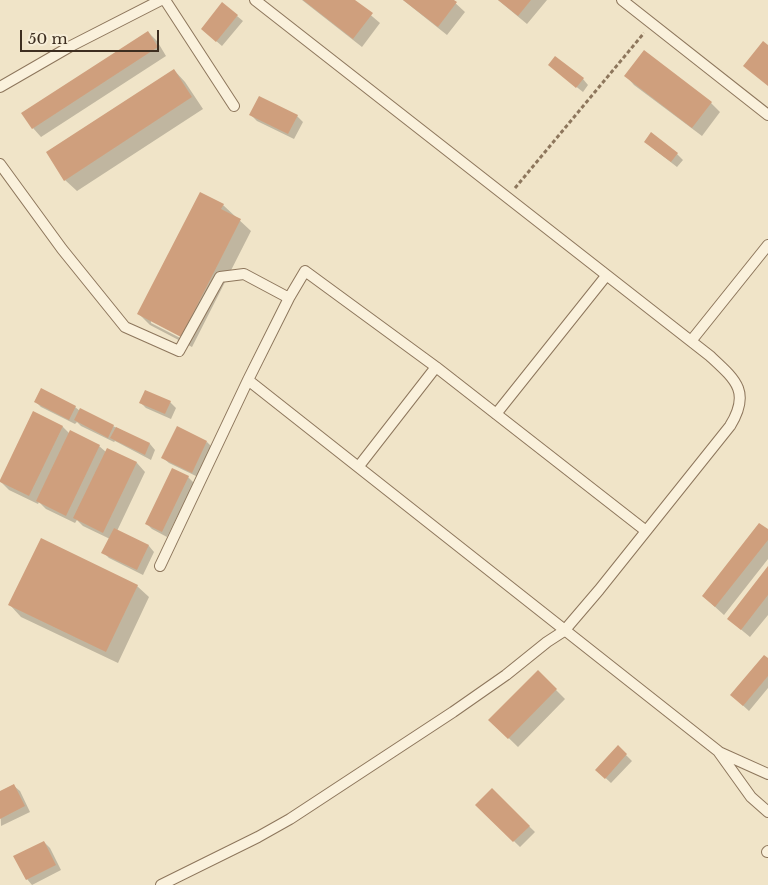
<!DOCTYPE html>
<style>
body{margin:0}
#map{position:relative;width:768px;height:885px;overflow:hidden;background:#f0e4c8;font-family:"Libre Baskerville",serif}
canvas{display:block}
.scale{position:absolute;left:20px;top:30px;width:139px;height:22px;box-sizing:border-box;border:2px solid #3d2e20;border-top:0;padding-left:6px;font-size:15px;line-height:18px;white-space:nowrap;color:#3d2e20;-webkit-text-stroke:4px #f7eed8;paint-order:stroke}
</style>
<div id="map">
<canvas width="768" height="885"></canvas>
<div class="scale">50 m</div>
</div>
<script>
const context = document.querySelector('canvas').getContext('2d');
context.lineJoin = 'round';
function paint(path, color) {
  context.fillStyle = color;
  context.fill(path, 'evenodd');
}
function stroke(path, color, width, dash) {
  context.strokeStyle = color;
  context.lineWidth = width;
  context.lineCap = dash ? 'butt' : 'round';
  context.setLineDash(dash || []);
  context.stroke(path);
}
const shadow = new Path2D(`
 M302 0H353L380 23 362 47Z
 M403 0H452L465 12 447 35Z
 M498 0H547L527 24Z
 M237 16 243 21 222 46 208 34Z
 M148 32 157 41 166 56 41 137 33 128Z
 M644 52 711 103 720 112 702 136 634 85 626 76Z
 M174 70 185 82 203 109 77 191 65 180Z
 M555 70 583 79 588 85 583 92Z
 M251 115 297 116 303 122 294 139 257 121Z
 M651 147 677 154 683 160 677 167Z
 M223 205 251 231 192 347 150 325 139 314ZM151 320 187 338 186 341 151 323Z
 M35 401 75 407 80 411V410L150 444 155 450 151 460 115 441 114 442 81 426 77 422 75 424 41 407Z
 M140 402H170L176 408 171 419 146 408Z
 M34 413 63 427 70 434 99 446 106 452 107 449 137 463 145 472 117 531 149 546 154 552 143 575 109 558 103 552 110 539 83 526 77 520 75 523 46 509 39 502 38 504 9 490 1 482Z
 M207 442 212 447 198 477 169 463 163 458Z
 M173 470 188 477 194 483 167 537 152 529 146 523Z
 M768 531V559L724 615 703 596Z
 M768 568V615L750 637 738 627Z
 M137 586 149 597 118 663 21 617 10 605Z
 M768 660V688L749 711 737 700Z
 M538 672 565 699 518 747 490 720Z
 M618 747 632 761 611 783 597 770Z
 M14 786 20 791 30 812 1 826 0 792Z
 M492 790 535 832 520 847 477 805Z
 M44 842 50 848 61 870 32 885 27 879Z`);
const building = new Path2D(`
 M303 0H355L373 13 353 39Z
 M403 0H454L457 2 438 27Z
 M498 0H531L518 16Z
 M222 2 238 15 216 42 201 29Z
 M148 31 158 47 32 129 21 113Z
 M763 41 768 45V86L743 66Z
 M644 50 712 102 692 128 624 76Z
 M555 56 584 78 576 88 548 65Z
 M174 69 192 97 64 181 46 152Z
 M259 96 298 115 288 134 249 115Z
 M651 132 678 153 671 162 644 142Z
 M200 192 224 204 221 209 241 219 181 337 137 314Z
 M41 388 76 406 69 420 34 402Z
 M145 390 171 401 165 414 139 403Z
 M80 408 114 425 108 438 74 420Z
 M33 411 63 426 29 496 0 482V480Z
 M177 426 207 441 192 473 161 458Z
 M116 427 150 443 145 455 110 438Z
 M70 430 100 445 66 516 36 501Z
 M107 448 137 462 103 533 73 518Z
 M172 468 189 476 162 532 145 524Z
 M759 523 768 529V540L715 607 702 596Z
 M114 528 149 545 137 570 101 553Z
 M41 538 138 585 106 652 8 605Z
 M768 566V595L741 630 727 619Z
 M764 655 768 658V676L743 706 730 695Z
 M538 670 557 689 508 739 488 720Z
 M618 745 627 754 605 779 595 770Z
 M14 784 25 806 0 819V791Z
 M492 788 530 826 513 842 475 805Z
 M44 841 56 865 26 880 13 856Z`);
const path = new Path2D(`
 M515 188 644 33`);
const lane = new Path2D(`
 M165 0 234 106
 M622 0 768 115
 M0 87 71 46 161 0
 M0 164 62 249 125 327 179 351 220 277 244 274 289 298
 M691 341 768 245
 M248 380 718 751 751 797 768 812
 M496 414 606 276
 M359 466 436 367
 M160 566 248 380 289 298 305 271 436 367 646 531
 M719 752 768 774
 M767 852 768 851
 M161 885 258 837 290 819 453 712 506 675 547 642 564 631 599 590 730 426C751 392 736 380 710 356L255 0`);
paint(shadow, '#0003');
paint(building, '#cf9f7d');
stroke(lane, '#8d765c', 12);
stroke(path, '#8d765c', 3, [4, 2.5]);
stroke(lane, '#faf1dc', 10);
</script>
